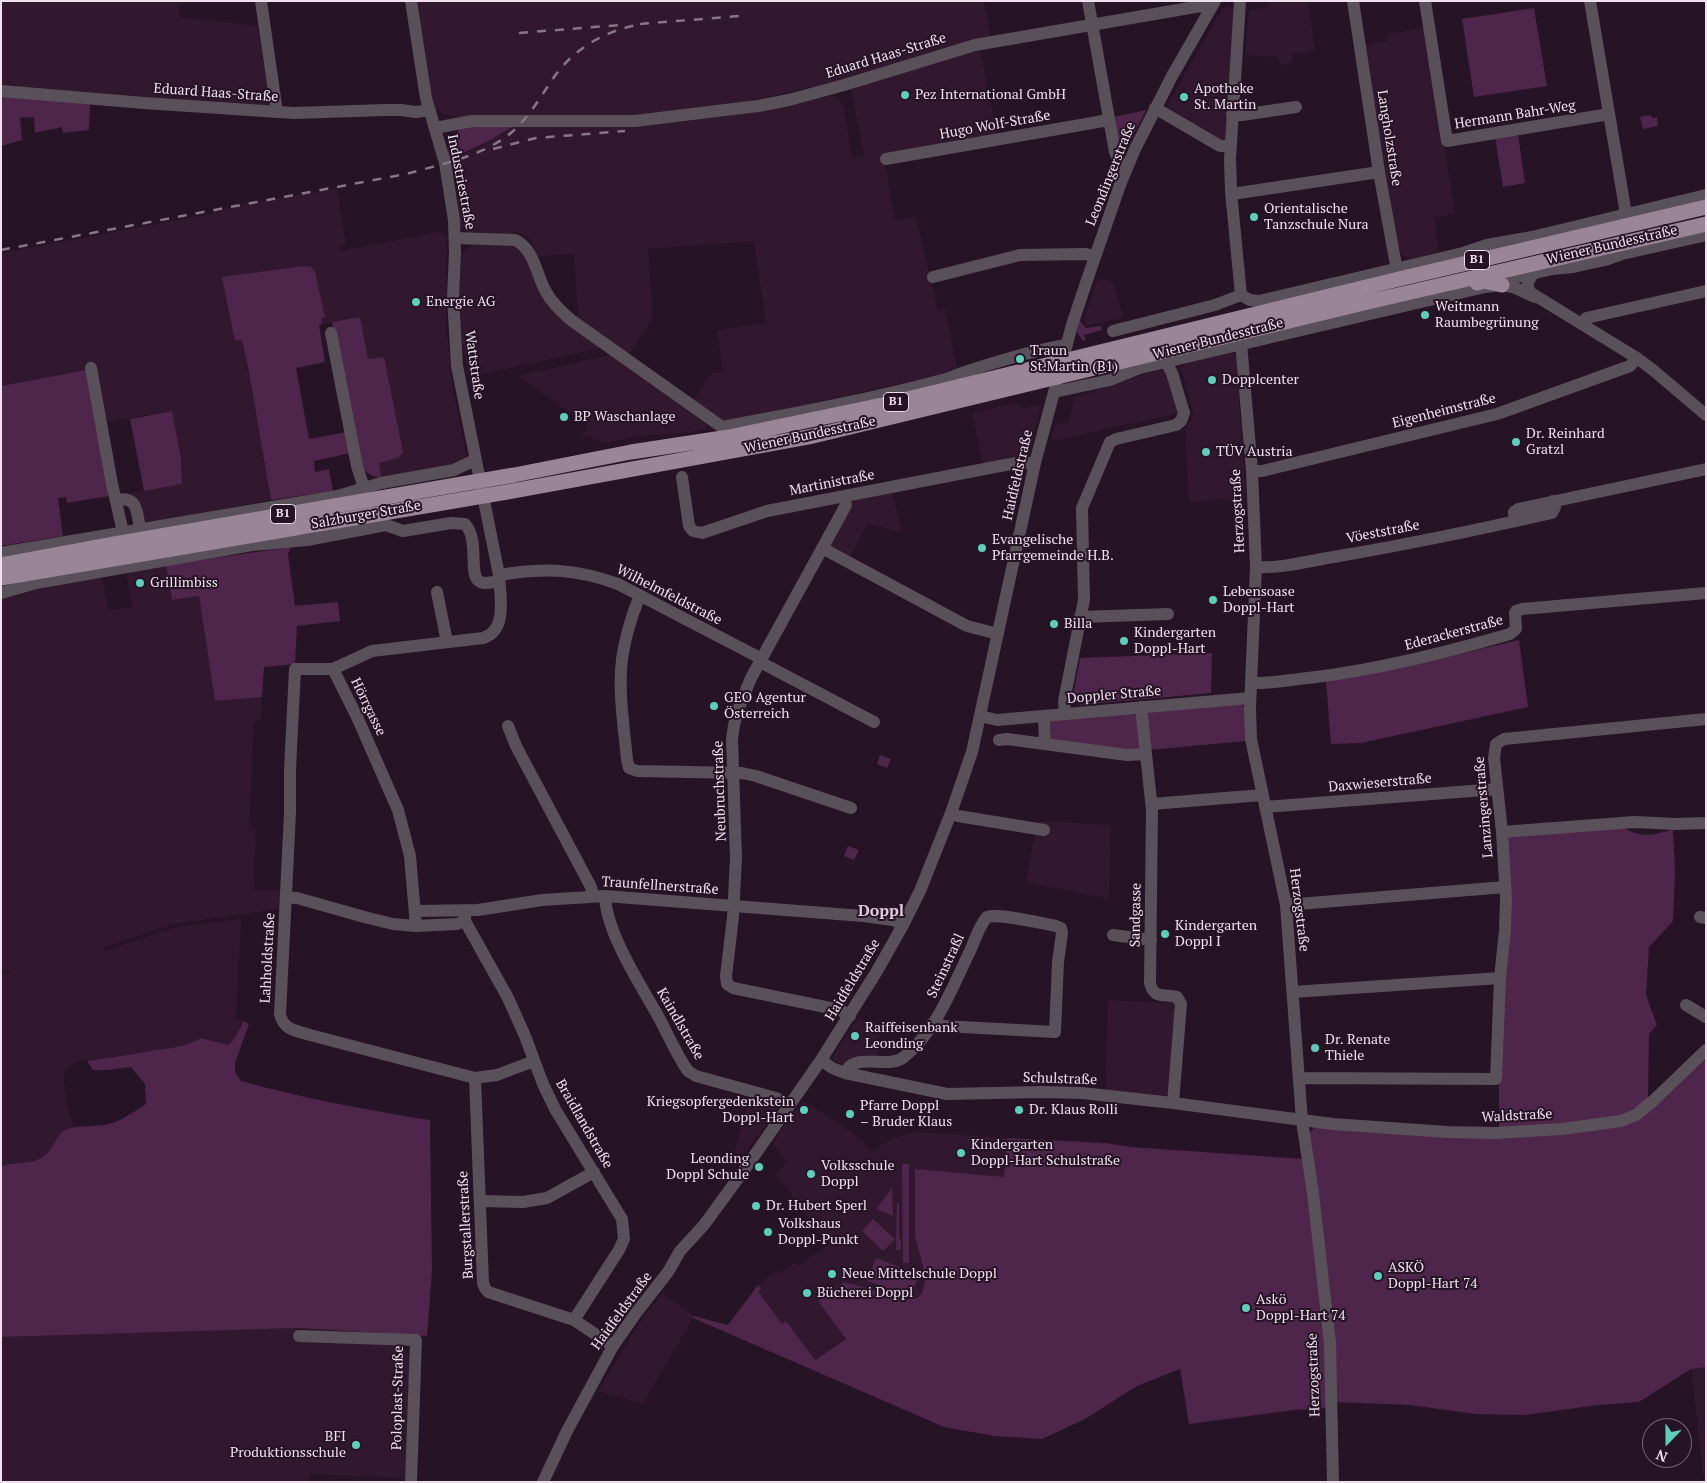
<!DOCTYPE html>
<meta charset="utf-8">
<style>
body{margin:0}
#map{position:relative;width:1707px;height:1483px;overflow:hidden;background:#261325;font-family:"PT Serif",serif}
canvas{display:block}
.frame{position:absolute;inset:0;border:2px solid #efe0ed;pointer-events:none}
.north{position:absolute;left:1642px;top:1418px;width:50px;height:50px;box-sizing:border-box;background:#261325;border:1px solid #766575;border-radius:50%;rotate:202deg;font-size:14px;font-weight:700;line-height:20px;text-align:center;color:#efe0ed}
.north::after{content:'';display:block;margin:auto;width:18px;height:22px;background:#5cceba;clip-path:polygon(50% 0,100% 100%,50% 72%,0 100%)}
</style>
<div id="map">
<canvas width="1707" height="1483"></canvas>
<div class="frame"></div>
<div class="north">N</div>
</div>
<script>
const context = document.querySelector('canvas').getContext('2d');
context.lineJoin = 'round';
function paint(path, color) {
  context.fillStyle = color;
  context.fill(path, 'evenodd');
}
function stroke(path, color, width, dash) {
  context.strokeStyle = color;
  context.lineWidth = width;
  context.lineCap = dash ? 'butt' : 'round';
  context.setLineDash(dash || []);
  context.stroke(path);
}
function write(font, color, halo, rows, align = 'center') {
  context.font = font + ' "PT Serif",serif';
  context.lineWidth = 4;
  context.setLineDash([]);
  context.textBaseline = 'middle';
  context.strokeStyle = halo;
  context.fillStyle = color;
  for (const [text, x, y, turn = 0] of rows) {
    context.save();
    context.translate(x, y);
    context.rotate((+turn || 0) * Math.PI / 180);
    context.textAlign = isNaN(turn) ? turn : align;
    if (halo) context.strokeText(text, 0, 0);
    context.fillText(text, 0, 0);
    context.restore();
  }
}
const built = new Path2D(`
 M1 1H183L184 4 178 5 180 17 258 26 269 99 266 108 1 88Z
 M417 1H984L991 37 940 49 822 85 749 101 677 111 616 117H455L441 113 433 104Z
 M1268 1H1308L1315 51 1292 54 1293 63 1280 65 1278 57 1245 55 1249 10 1269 7Z
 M1227 6 1234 9 1225 142 1165 109 1222 9Z
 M1426 28 1455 214 1434 218 1439 252 1411 259 1405 257 1399 249 1383 164 1365 45 1388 41 1387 34Z
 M980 49 997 136 884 156 895 220 916 217 938 311 945 309 957 368 935 376 723 423 693 401 712 373 723 372 717 330 766 323 754 241 648 249 653 317 628 356 578 320 574 254 537 256 530 238 518 232 510 234 466 232 460 226 457 194 449 158 471 151 494 139 513 126 634 125 688 121 738 114 832 95 838 98 844 107 852 158 857 157 864 156 852 94V90L855 87Z
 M337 189 346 244 340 246 341 251 438 232 443 234 447 238 446 326 453 390 466 453 465 459 462 463 381 477 378 463 398 458 403 452 384 357 368 359 360 317 242 340 271 500 233 507 203 515 143 522 135 498 130 493 182 484 181 458 172 411 106 422 95 368 1 386V253L210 214 244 204Z
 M474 245 511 246 518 248 522 252 542 294 601 348 478 375 468 373 460 333 458 306 461 253 464 254 465 249Z
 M1098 278 1114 283 1123 318 1090 325H1087L1084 321Z
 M613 354 706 422 705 429 688 433 648 435 610 442 604 443 586 435 578 439 588 428 586 424 518 376Z
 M1221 354H1233L1236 357 1246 498 1189 502 1185 429 1194 417 1181 367 1183 365Z
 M1158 370H1164L1168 373 1180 413 1051 441 1056 424 1069 421 1074 397 1095 392V390Z
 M1013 403 1024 408 1041 404 1030 453 1015 459 983 465 972 413Z
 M892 491 902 532 867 524 850 558 827 545 854 499Z
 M166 565 172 600 199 596 215 701 262 697 261 720 254 721 249 829H256L254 890H282L281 909 174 924 104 947V950H107L154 934 183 926 241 919 236 1019 244 1021 234 1039 228 1045 201 1038 193 1043 166 1049 111 1058 79 1061 72 1064 64 1075V1082L68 1109 74 1128 67 1129 59 1135 54 1146 45 1155 28 1163H11L1 1166V973L12 972 1 970V598L32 589 102 575 108 610 132 607 126 572Z
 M1037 821 1111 825 1109 899 1026 882Z
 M1108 1000 1174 1003V1009L1176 1010 1169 1094 1164 1097 1105 1091Z
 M859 1017 882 1032 878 1037 882 1042 878 1050V1058L847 1062 843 1065 842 1063H838L834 1060 833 1056Z
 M750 1094 775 1102 779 1108 743 1155 734 1153Z
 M803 1101 853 1133 868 1146 872 1152 892 1138 917 1132 1007 1138 1004 1177 926 1278 922 1293 917 1298 907 1299 844 1282 846 1338 815 1360 786 1321 782 1324 759 1291 761 1289 758 1285 777 1270 780 1274 793 1264 799 1265 828 1245 777 1175 786 1162 773 1144 780 1131Z
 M663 1294 694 1316 643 1404 598 1391 643 1317Z
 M298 1328 299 1340 398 1345 406 1351 410 1358 405 1478 309 1474V1482H1V1337Z
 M1706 1367V1482H1704L1691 1368Z`);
const green = new Path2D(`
 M1534 8 1547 86 1474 97 1462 19Z
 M1 94 90 102 89 130 63 133 62 127 35 133 34 117 20 118 22 140 1 146Z
 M1146 110 1127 147 1125 149 1120 148 1114 117Z
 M1651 115 1652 118 1657 117 1658 126 1643 129 1640 117Z
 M513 126C492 140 473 150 449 158 447 147 451 131 464 128 473 125 502 126 513 126Z
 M1518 134 1525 183 1503 187 1495 137Z
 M304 266 311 267 315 272 325 317 321 318 322 324 319 325 325 362 296 368 309 439 347 432 351 453 314 461 315 472 329 469 333 491 271 500 248 368 242 340 235 341 222 277Z
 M360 317 368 359 384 357 403 452 398 458 379 463 381 477C366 478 362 466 358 454L332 322Z
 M1079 320 1086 328 1101 326 1102 330 1084 335 1086 340 1083 341 1077 332Z
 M86 370 110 496 67 503 66 497 58 498 63 536 1 546V386Z
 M172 411 181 458 182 484 144 491 130 419Z
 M291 547 288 554 295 606 338 602 340 621 297 626 295 664 264 667 262 697 215 701 199 596 172 600 166 565Z
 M1519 640 1528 707 1361 743 1331 744 1326 680 1442 658Z
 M1212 653 1211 693 1080 705 1074 700 1073 696 1080 658Z
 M1240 703 1245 708 1246 741 1149 750 1147 715 1150 712Z
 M1130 713 1136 715 1141 746 1137 752 1051 739 1050 720Z
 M880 755 891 759 887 768 877 764Z
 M1622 826C1638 839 1655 835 1673 829L1675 870 1673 921 1649 947 1646 995 1657 1025 1649 1034 1648 1099 1703 1059 1706 1062V1367L1691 1369 1639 1402 1598 1405 1525 1415 1475 1414 1410 1405 1333 1402 1327 1343V1408L1294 1410 1189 1424 1180 1369 1137 1386 1085 1419 1042 1439 994 1436 944 1427 693 1318 694 1316 728 1325 758 1285 761 1289 759 1292 782 1324 786 1321 815 1360 846 1339 818 1301 844 1282 907 1299 917 1298 922 1293 926 1278 915 1236V1169L1004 1177 1007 1138 1105 1143 1131 1147 1303 1159 1310 1132 1315 1127 1499 1137V1083L1508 837Z
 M848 846 859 850 854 860 844 856Z
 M244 1021 249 1024 235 1063V1072L241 1081C303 1098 366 1110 430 1120L432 1271 427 1336 298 1328 1 1337V1166C18 1161 30 1166 45 1155 55 1148 56 1133 67 1129 77 1125 97 1127 109 1124 120 1122 136 1110 146 1104L145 1084 131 1067 108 1070H93L87 1061C110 1058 133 1054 156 1050 171 1048 188 1046 201 1038L228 1045 234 1039Z
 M902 1164H909V1263H903Z
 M892 1188 893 1216 876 1209Z
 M897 1203H899V1239L901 1240V1250H896Z
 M873 1219 895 1239 883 1251 862 1231Z
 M876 1258 919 1274 911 1297 867 1281Z`);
const minor = new Path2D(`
 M261 1 276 105 275 112
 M411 1 426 98 445 163 454 220 455 253 453 297 457 366 499 575C500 596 508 630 483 638L372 651 333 669 358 719 398 810 410 856 416 926
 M1088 1 1115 152 1119 161 1127 167
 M1240 1 1230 159 1231 192 1241 295
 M1353 1 1379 172 1398 276
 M1425 1 1447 141 1609 114
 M1590 1 1626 214
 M1 91 144 103 294 113 385 110H401L416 112 430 110
 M1155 108 1220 146H1230
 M1232 115H1242L1296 107
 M435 128 472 121H635L758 106 789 100 844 85 975 45 1201 6 1210 10
 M886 159 1109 120
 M1232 194 1379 172
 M455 238 515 240C534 249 536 273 545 290 551 302 561 311 571 320L722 427C797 413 872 399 946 379 954 377 962 372 971 370 1002 360 1034 350 1067 345
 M1534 273C1528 280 1525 285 1531 293L1637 358 1653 370 1706 415
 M933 277 1020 255 1086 254 1095 257
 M1502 285 1513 287 1535 297
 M1581 324 1586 318 1706 291
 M1113 331 1215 305 1241 295 1250 300 1259 301 1463 253 1487 245 1532 237 1706 195
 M331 333 357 466 364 488
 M1241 343 1252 471 1256 567 1250 708 1251 739 1286 905 1302 1121 1313 1193 1330 1343 1333 1482
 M91 368 112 484 123 532
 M1054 392 1110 380 1140 368 1485 287 1502 285 1513 278 1553 269 1573 267 1605 260 1622 254 1706 235
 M1252 471H1262L1497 414 1630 366 1637 358
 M682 477 689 526 693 531 702 533 767 511 1000 466 1017 463H1035
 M844 496 846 505 751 678 738 710 734 725 732 739 736 858 733 917 726 976 727 984 733 988 840 1010 850 1016
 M117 500C138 495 137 514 140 529
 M1515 521 1514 512 1518 509 1706 469
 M822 548 967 626 998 634
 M1 553 338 496 381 483 454 470 475 460
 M1256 567C1281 569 1313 560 1339 556 1410 544 1481 529 1552 513L1555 507 1553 501
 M499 575C544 568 574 568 618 584L762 659
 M437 592 447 642
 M1 593 36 583 252 545 307 540 386 525 403 531 451 523 465 524C480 540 468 574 479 581 484 585 493 582 499 581
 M640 595C632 615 625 637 622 659 618 692 624 727 627 760L629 768 637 771 742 773 756 776 851 808
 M1080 617 1168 614
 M760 662 874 722
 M333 669H295L290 770V813L280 1014C283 1030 297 1031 310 1035L475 1078 497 1075 534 1061
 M1251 683C1270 684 1289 680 1308 678 1377 670 1443 653 1510 634L1516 629 1515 613 1516 611 1522 609 1706 593
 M1141 707 1152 810 1150 983C1154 1000 1164 993 1177 997L1181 1004 1173 1103
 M1065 714 1064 701 1084 600 1082 508 1110 442 1116 439 1176 425 1181 421 1184 413 1172 373 1166 362
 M980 716 997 720 1250 698
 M1044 716 1045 743
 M508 726 516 746 591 887 593 896
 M999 740 1007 739 1127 755 1146 754
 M1152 804 1262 795
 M1265 807 1497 789
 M951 813 958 816 1044 830
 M1502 832 1634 822 1676 824 1706 823
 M605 896C606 932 640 984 658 1016 668 1034 676 1054 688 1071L696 1076 776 1098 788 1105
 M286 897 297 898 368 918 393 924 416 926 457 924 465 921
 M1286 905 1505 887
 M415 911 478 910 542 900 605 896 863 916 893 920 903 925
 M465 911V921L508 998 525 1036 543 1084 555 1109 622 1219 624 1239 619 1250 574 1320
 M1700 917 1706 918
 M1113 935 1151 940
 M1293 992 1500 978
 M1686 1005 1706 1017
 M821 1060 832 1068 845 1073 947 1094 1042 1092 1082 1093 1173 1103 1333 1124 1447 1132 1495 1133 1562 1129 1621 1121 1636 1115 1653 1101 1706 1050
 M845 1073C854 1051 888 1070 904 1057 937 1030 952 988 970 951 975 940 979 926 987 917 1001 913 1039 923 1056 926L1061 928 1062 933 1058 962 1055 1032 943 1026 935 1022
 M475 1078 483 1283 485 1288 488 1292 574 1320 613 1346
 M1299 1078 1496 1079 1500 978 1505 930 1506 898 1502 832 1494 758 1496 744 1504 739 1706 719
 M480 1201 523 1202 547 1198 594 1172
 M299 1336 416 1340 411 1482
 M543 1482 567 1431 613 1346 636 1313 668 1272 680 1251 704 1225 747 1166 821 1060 877 971 903 925 920 891 951 813 972 752 1035 463 1072 325 1086 283 1120 185 1135 149 1172 76 1215 1`);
const major = new Path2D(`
 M1477 283 1484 281 1502 285
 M1 565 113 544 514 475 631 452 729 437 887 404 1399 279 1706 207
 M1 578 507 492 813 436 1372 301 1706 224`);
const rail = new Path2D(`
 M640 24 739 16
 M519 33 620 25
 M493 149 536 138 625 131
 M1 250 406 174C442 164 484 156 512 132 529 117 540 98 552 80 574 47 608 29 647 23`);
const markers = [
 [905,95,5,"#5cceba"],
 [1184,97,5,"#5cceba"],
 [1254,217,5,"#5cceba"],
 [416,302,5,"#5cceba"],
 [1425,315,5,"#5cceba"],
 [1020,359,5,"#5cceba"],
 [1212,380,5,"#5cceba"],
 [564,417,5,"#5cceba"],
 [1516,442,5,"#5cceba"],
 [1206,452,5,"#5cceba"],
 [982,548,5,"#5cceba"],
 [140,583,5,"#5cceba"],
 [1213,600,5,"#5cceba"],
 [1054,624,5,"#5cceba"],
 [1124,641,5,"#5cceba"],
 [714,706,5,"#5cceba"],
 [1165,934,5,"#5cceba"],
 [855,1036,5,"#5cceba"],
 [1315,1048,5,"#5cceba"],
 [804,1110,5,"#5cceba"],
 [1019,1110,5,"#5cceba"],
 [850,1114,5,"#5cceba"],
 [961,1153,5,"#5cceba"],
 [759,1167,5,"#5cceba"],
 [811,1174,5,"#5cceba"],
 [756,1206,5,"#5cceba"],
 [768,1232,5,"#5cceba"],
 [832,1274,5,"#5cceba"],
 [1378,1276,5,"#5cceba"],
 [807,1293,5,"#5cceba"],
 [1246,1308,5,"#5cceba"],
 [356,1445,5,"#5cceba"]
];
const shields = [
 [1477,260,25],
 [896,402,25],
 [283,514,25]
];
const shieldNames = [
 ["B1",1477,260],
 ["B1",896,402],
 ["B1",283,514]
];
const streetNames = [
 ["Eduard Haas-Straße",886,56,-17],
 ["Eduard Haas-Straße",216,93,4],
 ["Hermann Bahr-Weg",1515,115,-9],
 ["Hugo Wolf-Straße",995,125,-10],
 ["Langholzstraße",1389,138,81],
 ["Leondingerstraße",1111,174,-68],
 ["Industriestraße",461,182,79],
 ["Wiener Bundesstraße",1612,245,-13],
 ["Wiener Bundesstraße",1218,339,-14],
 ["Wattstraße",474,365,82],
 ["Eigenheimstraße",1444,411,-14],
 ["Wiener Bundesstraße",810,435,-12],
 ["Haidfeldstraße",1018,475,-77],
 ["Martinistraße",832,483,-11],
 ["Herzogstraße",1238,511,-93],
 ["Salzburger Straße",366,515,-10],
 ["Vöeststraße",1383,532,-11],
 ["Wilhelmfeldstraße",669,595,27],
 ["Ederackerstraße",1454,633,-15],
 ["Doppler Straße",1114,695,-5],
 ["Hörrgasse",368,707,64],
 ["Daxwieserstraße",1380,783,-5],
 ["Neubruchstraße",720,791,-92],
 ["Lanzingerstraße",1484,807,-95],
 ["Traunfellnerstraße",660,886,4],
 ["Herzogstraße",1299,910,83],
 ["Sandgasse",1136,915,-89],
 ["Lahholdstraße",268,958,-87],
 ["Steinstraßl",946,966,-65],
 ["Haidfeldstraße",853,980,-59],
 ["Kaindlstraße",680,1024,60],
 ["Schulstraße",1060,1079,2],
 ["Waldstraße",1517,1116,-3],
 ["Braidlandstraße",584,1124,60],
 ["Burgstallerstraße",466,1225,-93],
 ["Haidfeldstraße",622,1311,-54],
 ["Herzogstraße",1314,1375,-92],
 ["Poloplast-Straße",398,1398,-89]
];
const poiNames = [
 ["Apotheke",1194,89],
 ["St. Martin",1194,105],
 ["Pez International GmbH",915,95],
 ["Orientalische",1264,209],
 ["Tanzschule Nura",1264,225],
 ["Energie AG",426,302],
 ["Weitmann",1435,307],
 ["Raumbegrünung",1435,323],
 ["Traun",1030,351],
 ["St.Martin (B1)",1030,367],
 ["Dopplcenter",1222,380],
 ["BP Waschanlage",574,417],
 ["Dr. Reinhard",1526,434],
 ["Gratzl",1526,450],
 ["TÜV Austria",1216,452],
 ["Evangelische",992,540],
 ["Pfarrgemeinde H.B.",992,556],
 ["Grillimbiss",150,583],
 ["Lebensoase",1223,592],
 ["Doppl-Hart",1223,608],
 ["Billa",1064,624],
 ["Kindergarten",1134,633],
 ["Doppl-Hart",1134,649],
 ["GEO Agentur",724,698],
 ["Österreich",724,714],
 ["Kindergarten",1175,926],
 ["Doppl I",1175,942],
 ["Raiffeisenbank",865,1028],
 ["Leonding",865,1044],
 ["Dr. Renate",1325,1040],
 ["Thiele",1325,1056],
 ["Kriegsopfergedenkstein",794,1102,"right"],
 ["Doppl-Hart",794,1118,"right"],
 ["Pfarre Doppl",860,1106],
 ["– Bruder Klaus",860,1122],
 ["Dr. Klaus Rolli",1029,1110],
 ["Kindergarten",971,1145],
 ["Doppl-Hart Schulstraße",971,1161],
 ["Leonding",749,1159,"right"],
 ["Doppl Schule",749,1175,"right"],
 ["Volksschule",821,1166],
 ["Doppl",821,1182],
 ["Dr. Hubert Sperl",766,1206],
 ["Volkshaus",778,1224],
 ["Doppl-Punkt",778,1240],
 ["ASKÖ",1388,1268],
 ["Doppl-Hart 74",1388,1284],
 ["Neue Mittelschule Doppl",842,1274],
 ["Bücherei Doppl",817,1293],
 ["Askö",1256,1300],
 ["Doppl-Hart 74",1256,1316],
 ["BFI",346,1437,"right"],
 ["Produktionsschule",346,1453,"right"]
];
const quarterNames = [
 ["Doppl",881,911]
];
paint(built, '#31182f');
paint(green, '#4e254b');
stroke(minor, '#5a5059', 12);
stroke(major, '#9a8598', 15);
stroke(rail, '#877686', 2.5, [9, 9]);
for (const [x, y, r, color] of markers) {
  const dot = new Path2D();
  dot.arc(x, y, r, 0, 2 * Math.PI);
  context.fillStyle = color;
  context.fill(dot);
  stroke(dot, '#261325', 2);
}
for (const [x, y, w] of shields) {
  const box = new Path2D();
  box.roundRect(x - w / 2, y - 9.5, w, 19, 4);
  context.fillStyle = '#261325';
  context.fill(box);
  stroke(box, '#efe0ed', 1);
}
write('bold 12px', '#efe0ed', null, shieldNames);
write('14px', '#efe0ed', '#261325', streetNames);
write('14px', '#efe0ed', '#261325', poiNames, 'left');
write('bold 16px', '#e3c7df', '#261325', quarterNames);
</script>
